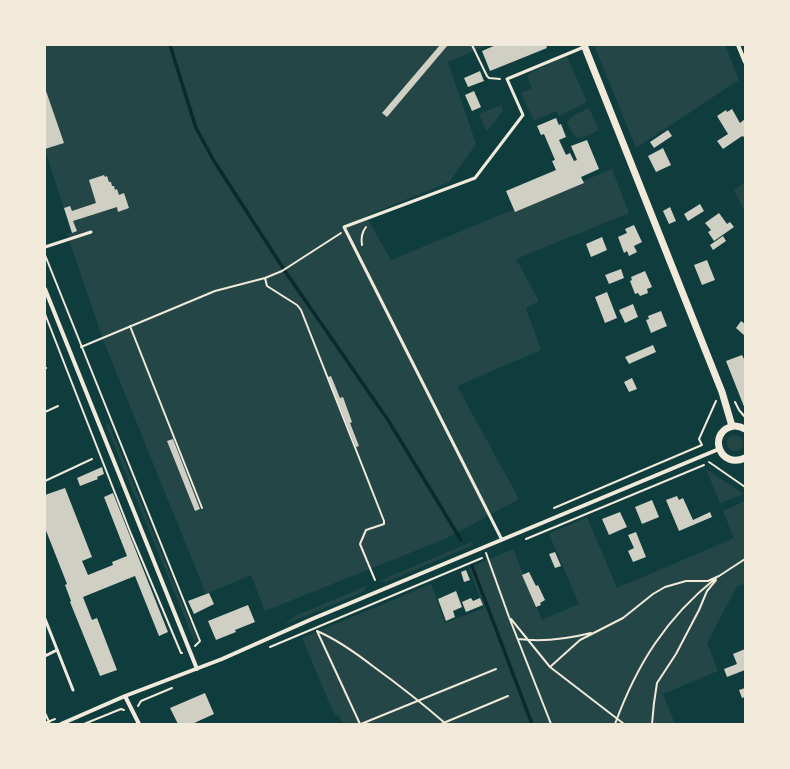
<!DOCTYPE html>
<style>
body{margin:0}
#map{position:relative;width:790px;height:769px;overflow:hidden;background:#0f3d3e;font-family:"Open Sans",sans-serif}
canvas{display:block}
.frame{position:absolute;inset:0;border:46px solid #f1e9da;pointer-events:none}
</style>
<div id="map">
<canvas width="790" height="769"></canvas>
<div class="frame"></div>
</div>
<script>
const context = document.querySelector('canvas').getContext('2d');
context.lineJoin = 'round';
function paint(path, color) {
  context.fillStyle = color;
  context.fill(path, 'evenodd');
}
function stroke(path, color, width, dash) {
  context.strokeStyle = color;
  context.lineWidth = width;
  context.lineCap = dash ? 'butt' : 'round';
  context.setLineDash(dash || []);
  context.stroke(path);
}
const green = new Path2D(`
 M45 45H488L448 62 476 144 449 182 366 216 391 260 612 169 629 213 516 259 539 301 526 308 541 350 457 386 519 499 447 538 265 611 251 575 206 594 104 342 67 234 72 233 45 150Z
 M594 45H725L739 80 636 148Z
 M567 56 587 102 559 116 556 111 534 121 521 93 532 88 528 79V75L533 71Z
 M501 105 503 110 502 112 488 130H486L479 114Z
 M589 108 599 130C579 139 577 145 567 122L576 114Z
 M745 182V213L734 190Z
 M109 424 197 639 195 643 106 425Z
 M727 443a8 8 0 1 1 16 0a8 8 0 1 1-16 0Z
 M706 469 744 494 720 503Z
 M745 501V584L737 586 707 643 718 671 663 694 675 724H343L338 715 335 716 302 638 431 584 445 623 484 608 469 568 513 549 542 620 579 604 549 534 587 517 617 588 734 538 723 511Z
 M472 542 473 545 386 582 379 581Z
 M366 586 363 592 284 625 295 616Z`);
const stream = new Path2D(`
 M170 45 196 128 214 161 287 274 388 420 461 540
 M472 566 532 724`);
const building = new Path2D(`
 M440 45H448L387 117 382 113Z
 M496 45H546L547 48 490 71 482 51Z
 M480 71 484 81 468 87 464 78Z
 M45 88 64 143 45 149Z
 M474 91 481 107 472 111 465 95Z
 M732 109 740 123 745 119V135L743 137 742 136 723 149 717 141 728 134 717 116 726 110 727 112Z
 M556 118 559 125 561 124 566 137 559 140 566 155 570 153 574 161 577 160 571 146 587 140 599 169 581 177 584 183 515 212 506 191 556 170 552 161 555 160 544 134 541 135 537 126Z
 M668 130 672 136 654 148 650 142Z
 M663 148 671 165 656 172 648 156Z
 M104 175 105 177 107 176 109 182H111L112 186H114L115 190 117 189 119 195 124 193 129 208 118 212 117 207 73 221 77 231 72 233 64 208 70 206 72 211 96 203 89 180Z
 M700 204 704 211 688 221 684 214Z
 M670 207 676 221 669 224 663 211Z
 M719 213 727 224 730 222 734 227 714 241 708 232 711 230 705 223Z
 M634 225 642 242 634 246 637 252 629 256 627 251 624 253 618 237 627 233 625 229Z
 M723 236 726 241 713 250 710 245Z
 M602 237 607 250 591 257 586 244Z
 M707 260 715 280 702 285 694 265Z
 M621 269 624 278 609 284 605 275Z
 M645 271 652 287 647 289 648 293 640 296 638 293 635 294 630 281 632 280 631 277Z
 M607 292 617 318 605 323 595 297Z
 M633 304 638 317 625 323 619 310Z
 M661 311 667 326 651 333 646 320 649 319 648 316Z
 M741 321 745 324V336L736 328Z
 M653 345 656 352 629 364 625 357Z
 M742 355 745 361V409L726 361Z
 M331 376 340 398 343 397 352 422 350 423 359 446 356 447 328 377Z
 M632 378 637 389 629 392 624 382Z
 M173 439 200 509 195 511 167 441Z
 M102 467 104 474 97 477 98 479 80 486 77 478Z
 M65 488 92 557 82 561 88 575 113 565 112 562 127 556 104 497 113 493 168 632 159 636 135 576 83 597 92 620 97 618 117 670 100 676 70 602 71 601 65 585 67 584 45 528V495Z
 M677 496 679 500 683 498 693 520 710 512 712 517 679 531 666 500Z
 M652 500 659 517 642 524 635 507Z
 M620 512 627 527 609 535 602 519Z
 M636 532 646 557 633 562 628 551 634 548 628 535Z
 M555 552 561 566 555 568 549 554Z
 M466 570 470 580 464 582 461 572Z
 M529 572 536 586 538 585 545 600 540 603 541 605 536 607 522 575Z
 M456 591 462 607 453 611 455 617 446 621 438 599Z
 M209 593 214 604 194 614 188 601Z
 M471 598 473 601 480 598 483 605 466 612 462 602Z
 M248 605 255 622 235 630 236 632 216 640 208 621Z
 M745 649V670L727 677 724 669 737 664 733 654Z
 M745 688V697L742 698 739 690Z
 M205 693 214 714 192 724H178L170 708Z`);
const path = new Path2D(`
 M472 45 487 76 489 78 500 79
 M362 245C361 239 362 232 366 227
 M45 255 200 641 195 646
 M265 278 267 286 297 305 301 310 384 521V524L366 530 360 544 375 580
 M45 314 131 534 181 653H182
 M130 326 202 508
 M81 347 215 291 265 278 282 271 341 233
 M45 368H46
 M735 402 739 410 745 417
 M45 412 58 406
 M702 445 699 439 716 401
 M709 462 745 487
 M45 481 92 459
 M554 508 702 445
 M526 539 704 465
 M486 553 509 617 551 724
 M511 619 550 667 624 724
 M317 631C338 640 356 653 374 667 399 685 423 704 446 724
 M317 631 360 724
 M518 639C543 642 567 639 591 633
 M270 647 482 558
 M550 667 580 640 623 618 653 594 665 587 686 581H708L719 576 745 559
 M138 706 141 701 172 688
 M45 713 50 724
 M45 723 55 719
 M84 724 121 709 124 710
 M361 724 496 669
 M441 724 508 696
 M615 724C637 664 666 618 716 578
 M652 724 654 703 657 683 676 654 699 610 707 591 716 580`);
const service = new Path2D(`
 M45 247 91 232
 M502 540 344 227 475 178 523 115 507 79 584 47
 M45 619 73 690
 M45 656 57 650`);
const minor = new Path2D(`
 M738 45 745 62
 M45 289 197 669
 M125 696 139 724
 M61 724 125 696 222 659 312 619 719 449`);
const tertiary = new Path2D(`
 M584 45 722 392 732 426
 M745 429C740 426 735 425 730 427 708 435 720 469 745 458`);
paint(green, '#244646');
stroke(stream, '#0a2a2b', 3.5);
paint(building, '#cfcfc3');
stroke(path, '#f1e9da', 2);
stroke(service, '#f1e9da', 3);
stroke(minor, '#f1e9da', 4);
stroke(tertiary, '#f1e9da', 7);
</script>
